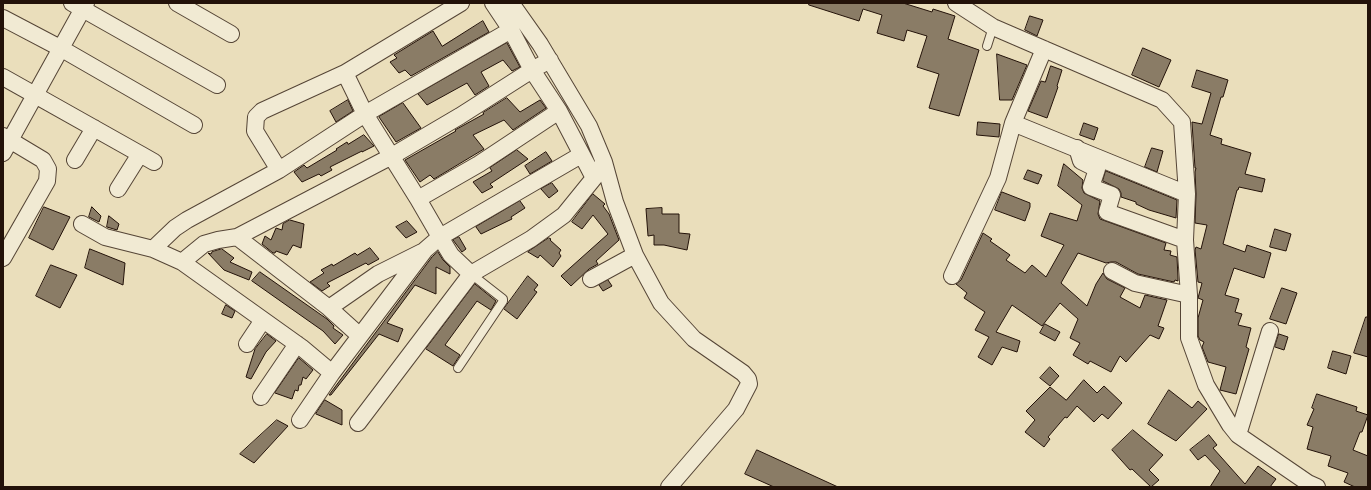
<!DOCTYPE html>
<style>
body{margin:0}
#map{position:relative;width:1371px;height:490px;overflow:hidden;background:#eadebb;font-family:"IM FELL French Canon",serif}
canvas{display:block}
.frame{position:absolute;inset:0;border:4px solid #231209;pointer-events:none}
</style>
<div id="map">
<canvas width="1371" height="490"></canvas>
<div class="frame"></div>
</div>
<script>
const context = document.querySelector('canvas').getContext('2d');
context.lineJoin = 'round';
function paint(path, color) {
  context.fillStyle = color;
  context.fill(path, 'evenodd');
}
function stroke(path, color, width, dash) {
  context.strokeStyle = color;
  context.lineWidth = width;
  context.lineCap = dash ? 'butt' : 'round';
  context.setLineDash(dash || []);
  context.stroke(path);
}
const building = new Path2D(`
 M809 3H903L932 12 933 9 955 16 948 39 979 50 959 116 929 108 939 74 917 67 927 36 907 30 904 41 877 33 882 15 863 9 859 21 809 5Z
 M1030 16 1043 20 1037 36 1025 30Z
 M483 21 489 32 411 76 405 70 399 73 390 62 397 58 394 55 433 31 442 46Z
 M507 43 520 67 512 71 503 60 481 72 489 86 475 95 467 83 427 105 418 94Z
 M1143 48 1171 60 1159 87 1132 75Z
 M997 54 1027 65 1012 100H1000Z
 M1051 66 1062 70 1057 86 1058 87 1047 118 1028 111 1041 81 1045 82Z
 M1197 70 1228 80 1223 97H1221L1210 135 1222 139 1221 144 1251 153 1245 174 1265 179 1262 192 1239 187 1238 190H1237L1223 244 1245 252 1247 245 1271 253 1264 278 1234 268 1225 295 1239 299 1235 312 1242 314 1238 325 1251 328 1246 347 1249 349 1236 394 1220 390 1226 367 1208 362 1202 347 1204 342 1200 340 1198 336V318L1203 300 1198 298 1202 283 1198 282 1195 250 1196 247 1201 249 1207 225 1195 223 1196 194 1195 172 1196 168H1195L1192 123V122L1202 124 1211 93 1192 87Z
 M507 98 520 112 540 100 546 108 513 130 504 120 473 135 484 149 434 179 430 175 420 182 405 160 456 131 455 130 484 114 483 113Z
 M348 100 353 111 336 122 330 111Z
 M403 103 421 128 396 142 379 117Z
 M978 122 1000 124 999 137 977 135Z
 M1084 123 1098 128 1094 140 1080 135Z
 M364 135 374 146 362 152V151L330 167 332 170 321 176 319 174 302 182 294 172 304 165 307 168 337 150 336 149 347 142 348 144Z
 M1152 148 1163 151 1157 172 1145 167Z
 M517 150 528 159 490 184 493 187 482 193 473 182 492 171 490 168Z
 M546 152 552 161 530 174 525 166Z
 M1064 164 1083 180 1082 188 1084 193 1100 201 1098 214 1100 219 1166 243 1164 250 1171 251 1170 255 1177 257 1178 278V281L1175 280 1174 282 1138 274 1116 262H1111L1106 263 1078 253 1061 283 1087 306 1096 284 1103 273 1107 279 1125 288 1120 297 1140 308 1145 295 1167 300 1158 326 1164 328 1159 339 1150 335 1126 362 1120 356 1111 372 1090 361 1088 364 1073 355 1080 343 1070 338 1078 319 1060 303 1042 326 1012 305 996 332 1020 341 1017 352 1002 347 992 365 978 357 989 337 975 330 985 312 964 298 967 293 956 284 961 280 983 233 992 239 990 241 1010 255 1006 260 1025 273 1032 265 1046 277 1064 245 1041 236 1050 213 1077 221 1082 205 1058 186Z
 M1028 170 1042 175 1038 184 1024 179Z
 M1106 171 1177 200 1176 218 1149 210 1136 204V202L1121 197V193L1119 189 1103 181Z
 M552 183 558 191 549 198 541 189Z
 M1002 192 1030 203V207L1025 221 995 210Z
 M593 194 605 204 603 206 609 214 619 240 596 261 598 264 589 269 571 286 561 276 608 234 593 215 582 229 572 222Z
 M520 201 525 208 511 217 512 219 481 234 476 227Z
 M44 207 70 217 53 250 29 238Z
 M92 207 101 216 99 222 89 217Z
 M662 208V214H679V233L690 234 687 250 664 245H654V235L648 236 646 209Z
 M109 216 119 224 117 230 107 227Z
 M290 220 304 224 301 248 293 245 287 255 276 251 275 253H273L262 244 265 236 271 240 276 228 282 230 283 224Z
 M407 221 417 232 406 238 396 227Z
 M1275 229 1291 234 1286 251 1270 247Z
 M459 237 466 249 462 252 453 240Z
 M549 238 551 239 550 240 561 250 559 253 561 256 553 267 540 255 538 258 528 252Z
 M370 248 379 259 368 265 366 263 327 283 330 286 322 291 310 282 324 273 321 270 332 264 333 266 355 253 357 255Z
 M90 249 125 263 123 285 85 268Z
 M222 249 234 258 230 262 252 272 249 280 224 270 208 253 211 254 212 252Z
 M438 252 443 260 450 267V274L436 267V294L415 285 387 323 403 329 398 342 379 334 331 395H329L432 257Z
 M51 265 77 275 60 308 36 296Z
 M260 272 327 319 334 326 333 328 343 335 335 344 323 331 252 281Z
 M528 276 538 285 534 290 537 292 517 319 504 309Z
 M608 280 612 286 603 291 599 285Z
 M475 284 496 301 491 310 477 301 445 345 460 355 453 366 426 349Z
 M1282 288 1297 293 1286 324 1270 319Z
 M226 305 235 311 232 318 222 314Z
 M1366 317H1368V357L1354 353Z
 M1045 324 1060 332 1055 341 1040 333Z
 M267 334 276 341 266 352 251 379 246 377 255 349Z
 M1279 334 1288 337 1284 350 1275 347Z
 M1333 351 1351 356 1346 374 1328 368Z
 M299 358 313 370 306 379 303 377 301 385H299L298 391 295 390 292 399 275 393Z
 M1050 367 1059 376 1050 386 1040 378Z
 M1084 380 1097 393 1104 386 1122 403 1108 419 1102 414 1094 422 1077 406 1067 418 1065 417 1048 437 1050 439 1044 447 1025 432 1035 420 1026 411 1050 387 1066 400Z
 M1169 390 1192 408 1198 401 1207 409 1176 441 1148 424Z
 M1317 394 1357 407 1356 411 1368 415 1362 432H1360L1353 450 1368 456V487H1355L1344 482 1348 473 1328 466 1331 456 1307 449 1313 427 1307 425 1314 409 1312 408Z
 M325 400 342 410V425L316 414Z
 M277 420 288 426 254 463 240 454Z
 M1133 430 1163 455 1149 470 1159 480 1151 487 1132 469 1130 470 1112 450Z
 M1209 435 1217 445 1213 448 1245 484 1258 466 1276 479 1270 487H1210L1220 471 1205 455 1198 460 1190 450Z
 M757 450 838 487H774L745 474Z`);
const service = new Path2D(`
 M987 46 993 27
 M458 368 503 301V299L471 274`);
const minor = new Path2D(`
 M72 3 217 85
 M177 3 231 34
 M461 3 345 73 365 114 418 199 440 237 451 255 471 274 531 239 564 215 594 178 604 162
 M493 3 511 30 532 70 559 111 594 178
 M511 3 540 44 589 126 604 162 615 202 635 255 661 303 694 339 743 373 748 379 749 384 736 409 669 487
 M956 3 993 27 1162 100 1182 122 1187 194 1185 240 1189 295V338L1206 385 1230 425 1238 435 1308 483 1317 487
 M3 18 62 49 194 125
 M1044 49 1013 123 1187 194
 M3 77 140 154 118 189
 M3 136 43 160 48 169 47 181 3 258
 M1077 148 1081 161 1097 169 1091 187 1112 195 1107 212 1185 240
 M3 153 86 3
 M140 154 154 162
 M75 160 94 128
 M279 170 255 131 256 117 262 111 345 73
 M418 199 479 164 559 111
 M82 224 105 237 153 249 182 262 301 347 332 373
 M237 237 329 308 360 336
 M153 249 175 228 187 220 279 170 365 114 511 30
 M182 262 204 244 218 240 237 237 392 156 460 116 532 70 550 60
 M1112 271 1135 283 1189 295
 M952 276 998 178 1013 123
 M591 279 635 255
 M329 308 378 274 422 252
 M247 344 263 320
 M261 397 297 344
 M300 420 332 373 425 250 440 237 581 155
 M358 423 471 274
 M1238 435 1270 331`);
paint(building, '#8a7c66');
stroke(building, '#231209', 1);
stroke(service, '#554536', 10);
stroke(minor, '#554536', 18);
stroke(service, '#f1ead3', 8);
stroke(minor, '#f1ead3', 16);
</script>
